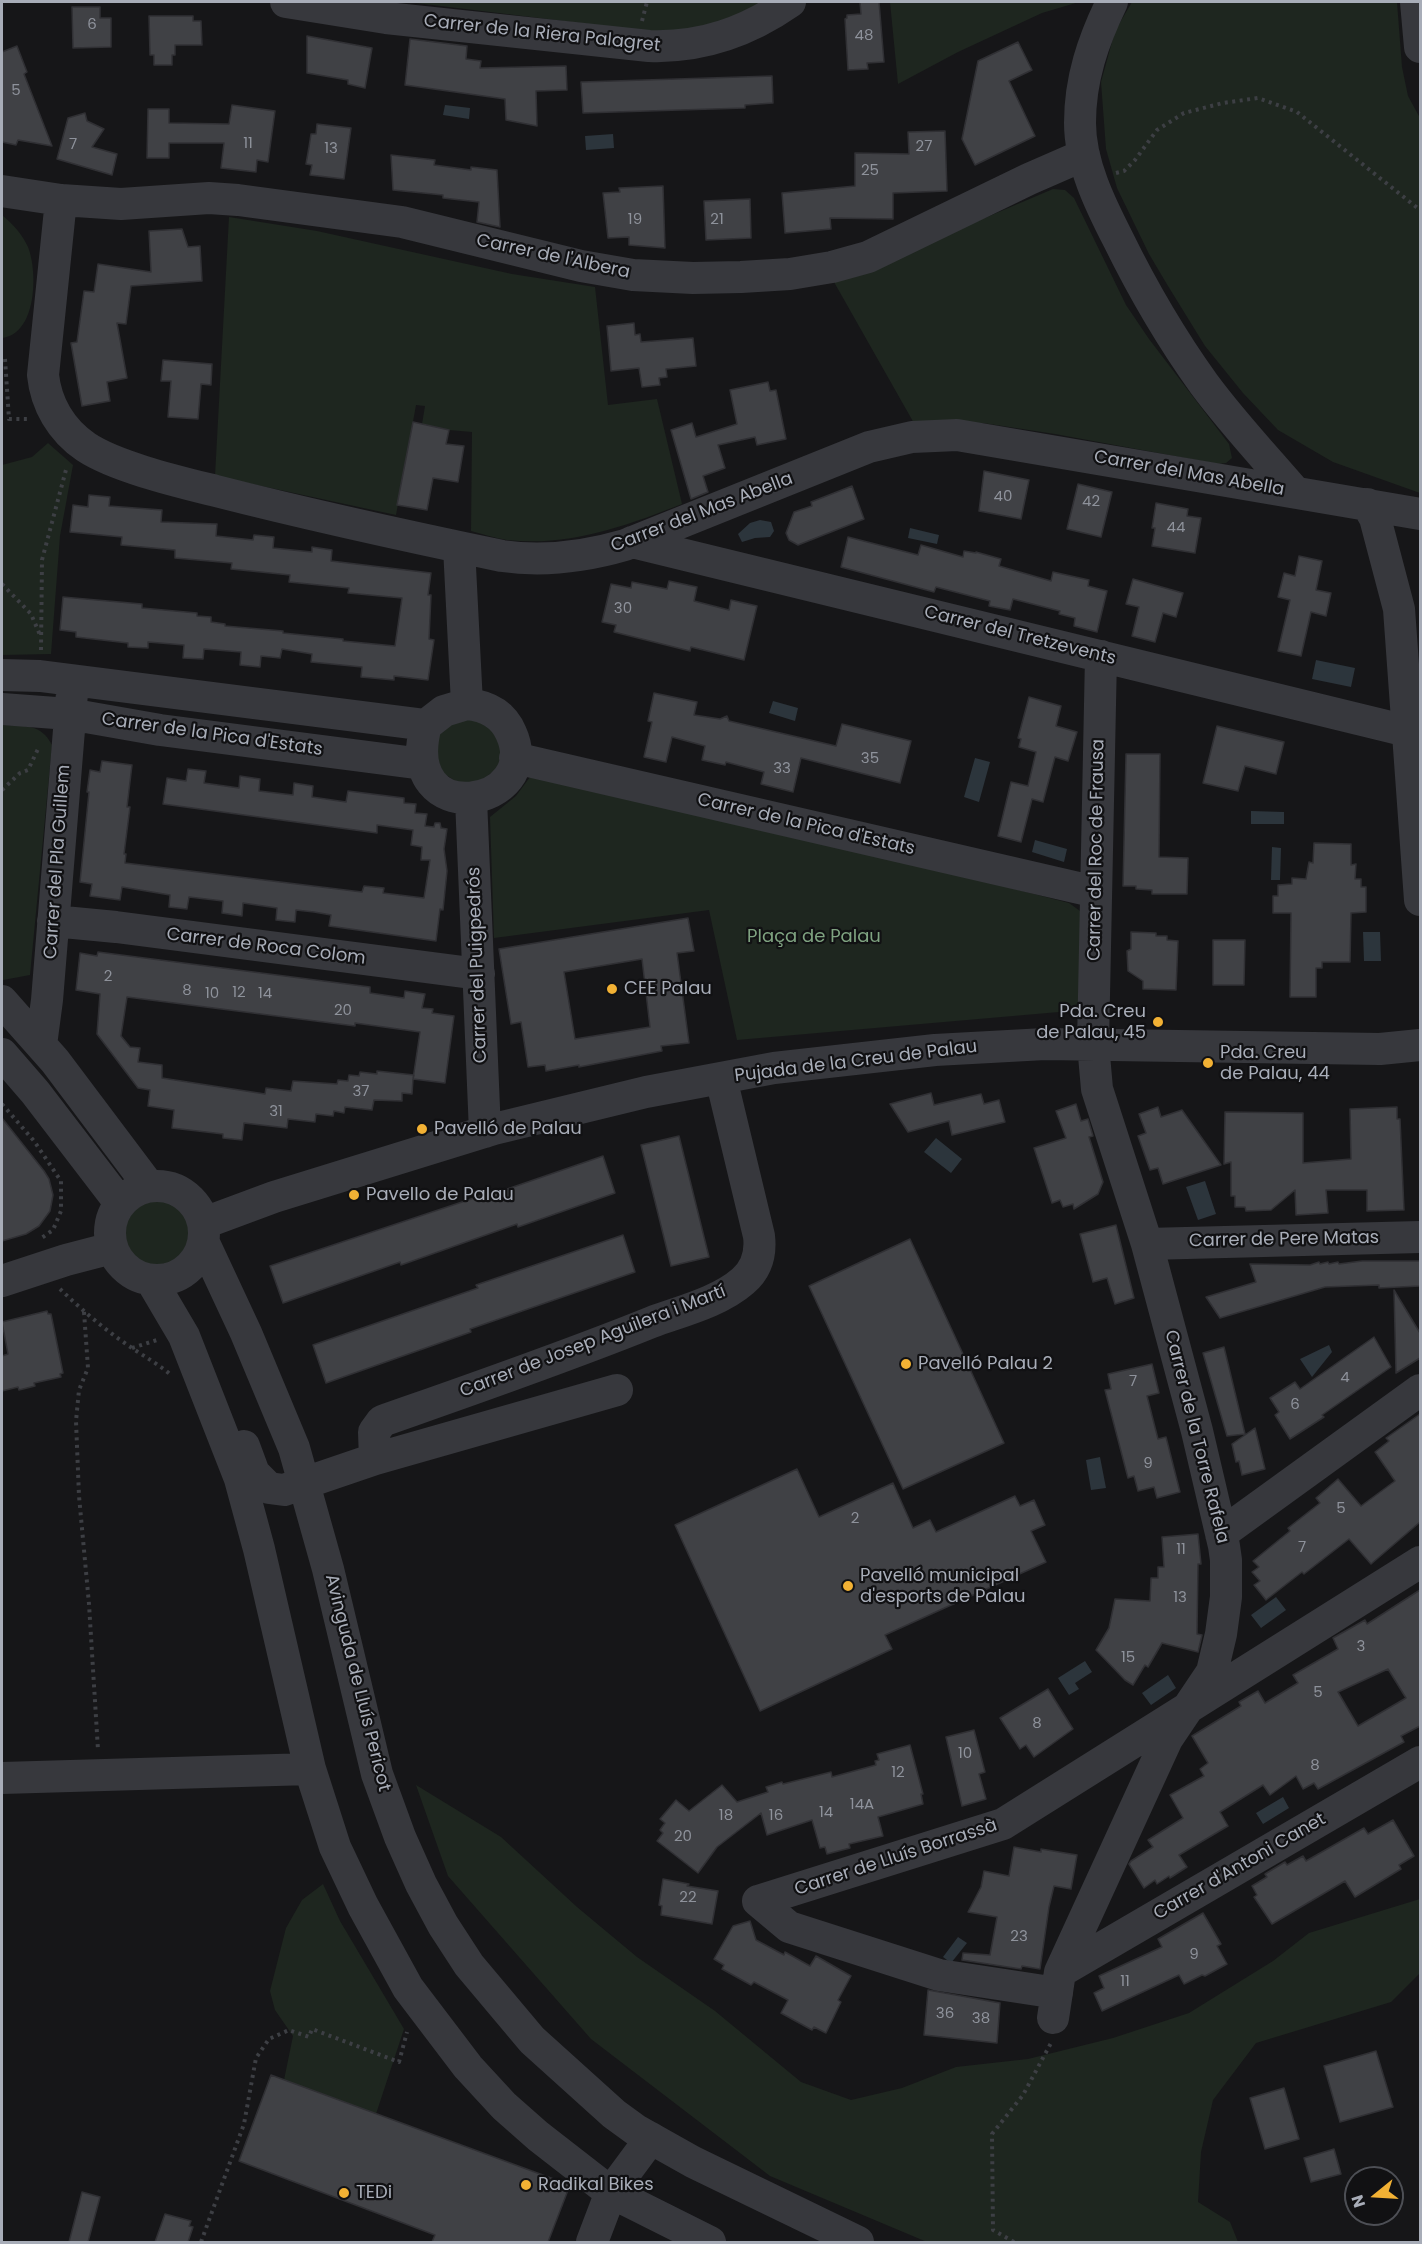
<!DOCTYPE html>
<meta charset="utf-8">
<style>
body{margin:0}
#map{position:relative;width:1422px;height:2244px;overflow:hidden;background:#161618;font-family:Poppins,sans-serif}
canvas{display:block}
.frame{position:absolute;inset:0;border:3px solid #a8adb8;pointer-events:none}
.north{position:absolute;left:1344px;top:2166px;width:60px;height:60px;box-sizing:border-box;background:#111113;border:2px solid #4d4f55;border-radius:50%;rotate:252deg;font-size:16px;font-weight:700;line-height:24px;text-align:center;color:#a8adb8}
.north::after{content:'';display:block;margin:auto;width:21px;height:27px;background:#f2b134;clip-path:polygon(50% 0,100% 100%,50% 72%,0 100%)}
</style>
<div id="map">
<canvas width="1422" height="2244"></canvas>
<div class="frame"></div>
<div class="north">N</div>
</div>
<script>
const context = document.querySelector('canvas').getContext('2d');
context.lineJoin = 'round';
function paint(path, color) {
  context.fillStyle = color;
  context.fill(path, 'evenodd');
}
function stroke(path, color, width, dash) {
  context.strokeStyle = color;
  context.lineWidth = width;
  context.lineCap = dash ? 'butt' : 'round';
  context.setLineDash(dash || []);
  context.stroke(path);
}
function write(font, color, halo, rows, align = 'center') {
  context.font = font + ' Poppins,sans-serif';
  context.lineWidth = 4.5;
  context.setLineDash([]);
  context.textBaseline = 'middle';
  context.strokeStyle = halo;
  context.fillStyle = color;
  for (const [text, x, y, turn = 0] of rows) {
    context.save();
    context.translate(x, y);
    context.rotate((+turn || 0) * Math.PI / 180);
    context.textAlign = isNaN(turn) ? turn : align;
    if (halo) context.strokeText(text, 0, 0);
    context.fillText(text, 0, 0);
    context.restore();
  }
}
const green = new Path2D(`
 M408 2H765L726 20 682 31H646Z
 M890 2H1079L1042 13 958 52 898 84Z
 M1132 2H1397L1402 67 1408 96 1420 118V493L1333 462 1278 430 1243 393 1205 346 1168 286 1149 254 1117 188 1106 149 1101 82 1115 31Z
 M1053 189 1065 190 1074 198 1126 305 1149 339 1229 444 1232 458 1226 463 1218 464 1055 434 983 423 915 425 834 282Z
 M2 215C13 224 22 234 28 247 38 272 37 334 2 338Z
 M229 217 317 231 512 274 595 287 608 405 657 399 682 504C626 526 569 547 507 540 495 538 483 534 471 531L472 432 449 430 422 424 425 406 416 405 396 515 215 476Z
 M48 443 73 465 60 536 51 654 2 655V465L32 457Z
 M467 715 497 729 504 763 469 790 437 769 436 734Z
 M2 725C23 726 41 723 52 745L30 975 3 980Z
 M530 777 704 809 1069 903 1080 911 1082 920V1010L737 1040 709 910 494 938 490 817 516 796Z
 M125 1234a33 33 0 1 1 66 0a33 33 0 1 1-66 0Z
 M416 1785 501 1837 577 1907 637 1957 715 2011 801 2082 851 2100 902 2088 956 2067 1028 2059 1113 2038 1189 2013 1273 1961 1309 1933 1420 1899V1973L1391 2002 1256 2043 1213 2100 1201 2152 1198 2202 1230 2222 1238 2242H927L770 2176 591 2039 448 1876Z
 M323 1884 340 1921 404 2029 376 2114 284 2080 293 2036 275 2010 270 1991 286 1928 302 1900Z`);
const water = new Path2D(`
 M445 105 470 108 469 119 443 115Z
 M613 134 614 148 586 150 585 136Z
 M760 520 771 522 774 531 770 537 755 538 742 542 738 534 750 523Z
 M910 528 939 535 937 544 908 538Z
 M1316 660 1355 668 1351 687 1312 679Z
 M773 701 798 708 795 721 769 713Z
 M975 758 990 762 979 802 964 797Z
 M1251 811 1284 812V824H1251Z
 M1035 840 1067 849 1064 862 1032 852Z
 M1272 847 1281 848 1280 880H1271Z
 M1363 932H1380L1381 961H1364Z
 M936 1138 962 1159 951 1173 924 1152Z
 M1205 1181 1216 1214 1198 1220 1186 1187Z
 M1329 1345 1332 1352 1312 1377 1300 1359Z
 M1100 1457 1106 1488 1091 1490 1086 1460Z
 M1276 1597 1286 1610 1261 1628 1251 1615Z
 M1085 1661 1092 1672 1075 1683 1079 1689 1069 1695 1058 1678Z
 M1168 1675 1176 1688 1151 1705 1142 1693Z
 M1283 1797 1289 1808 1263 1824 1256 1813Z
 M958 1937 967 1943 951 1963 943 1957Z`);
const building = new Path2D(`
 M860 2H879L884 62 867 63 868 69 848 70 845 19 847 18V15L861 14Z
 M72 7H100V18H111V47L73 48Z
 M149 16H193V21H201L202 45H175V55H172V65H154V55H150Z
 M307 36 372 48 365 88 348 84V80L307 73Z
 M410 39 467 46 466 59 481 61 480 68 566 66 567 90 536 91 537 126 506 120 505 99 405 85Z
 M1018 42 1032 70 1009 81 1035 136 975 165 962 139 978 61Z
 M17 46 27 72 24 74 52 146 18 140 16 145 2 142V52Z
 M772 76 773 103 745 105V108L583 113 581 82Z
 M232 105 275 111 268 162 257 160 256 172 221 168 224 143H169V158H147L148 109H169V123L229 124Z
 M85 113 87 121 104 129 92 147 117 154 112 175 57 159 68 118Z
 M317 124 351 128 344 179 310 175 312 165 306 164 309 147 311 134H316Z
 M945 131 947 191 893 193V219L830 218 831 229 785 233 782 193 855 186V153L909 154 908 132Z
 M391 155 435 160 434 165 471 170V167L497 170 500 227 477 222 479 202 443 198V195L393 190Z
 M663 186 665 248 629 245V237L608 238 603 193 620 192 619 188Z
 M750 199 751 238 706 240 704 201Z
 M182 229 188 247 200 246 202 281 131 286 126 324 117 323 127 378 107 382 110 401 82 406 71 343 77 342 84 291 94 292 98 264 151 272 149 231Z
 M634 323 635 335 640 334 641 342 693 338 696 366 666 369 667 377 659 378 660 385 642 387 639 368 611 371 607 326Z
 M163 360 212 364 211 385 201 384 198 419 168 417 171 381H161Z
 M768 382 770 391 776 390 786 439 757 445 755 437 718 445 725 468 703 476 708 492 691 499 671 430 692 423 696 437 737 424 730 390Z
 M413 422 449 430 446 444 464 446 458 482 433 478 427 510 397 505Z
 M984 471 1029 480 1021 519 979 511Z
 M1078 484 1112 492 1101 537 1067 529Z
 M852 486 864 519 798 545 789 540 786 533 794 512 812 506 811 502Z
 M89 495 110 497 109 506 162 510 161 522 217 524 216 536 253 540 254 535 274 537 273 548 312 552V547L332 550 331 561 431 573 428 595H431L429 639 434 640 428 680 394 676V680L361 677 362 667 311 662 312 654 282 649 280 658 261 656 260 667 240 665 241 652 204 649 203 659 183 658 184 645 148 642V648L128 647V643L76 637V632L60 630 63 597 142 604V608L197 613V616L211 617V622L225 624V626L283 631V633L343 639V641L395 646 402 598 348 593 349 588 289 582 290 575 231 569 232 563 175 558V550L121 545 122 537 70 532 73 505 88 507Z
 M1156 503 1188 509 1187 516 1201 518 1195 553 1152 546 1155 528H1152Z
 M848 537 918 555 921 545 963 557 964 551 976 553V552L1001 559 999 566 1051 581 1053 572 1089 580 1088 586 1107 591 1097 632 1074 626 1075 618 1059 614 1060 611 1013 599 1010 610 989 606 990 601 936 587 934 592 841 567Z
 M1299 556 1322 561 1316 590 1331 593 1326 616 1311 612 1301 656 1278 651 1290 600 1278 597 1284 573 1295 576Z
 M1133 579 1183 593 1176 617 1163 613 1155 642 1132 636 1139 607 1126 604Z
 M669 581 697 587 694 601 729 610 731 600 757 606 744 660 691 647 690 651 614 632 616 625 602 622 611 584 631 588 632 582 667 589Z
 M654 693 697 702 694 715 720 719 727 716 729 721 836 746 842 724 911 741 900 783 801 758 793 792 761 784 764 772 726 762 725 765 702 760 705 746 672 737 666 762 644 757 652 722 648 721Z
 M1029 697 1061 706 1056 726 1077 732 1068 761 1055 757 1043 802 1032 799 1021 842 998 836 1011 782 1028 786 1036 752 1019 747 1021 739 1018 738Z
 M1217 726 1284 742 1276 774 1245 766 1238 791 1203 783Z
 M1126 754H1160L1159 857 1188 858 1187 894H1152V890L1136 889V886H1123Z
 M102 761 132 765 127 807H130L124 854H126L125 863 362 892 364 886 384 888 383 893 424 898 430 860H421L422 847 411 845 413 830 377 825V833L163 804 167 778 186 781 188 769 206 771 204 783 239 788 240 776 260 779 259 791 293 795 294 783 313 786 312 797 346 802 348 791 404 798V803L416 804 415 813 427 814 425 826 434 827 435 823H440L441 828 447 829 444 849 447 871 443 910 440 909 436 941 329 926 331 915 314 912 296 910 295 922 285 921 276 920 277 908 243 903 242 916 222 913 223 901 189 897 187 909 169 907 170 895 122 887 120 900 90 896 92 884 80 882 89 792H87L90 770 100 772Z
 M1314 843 1351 844V865L1356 864 1355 879H1361V887H1366V912L1351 913 1350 962H1322V968H1316V997H1290L1291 913H1273V896H1278V885L1292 884V878L1306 879 1309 862 1313 863Z
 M688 918 694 951 677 953 689 1043 661 1046 662 1051 579 1067V1065L546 1071 545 1065 528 1067 521 1022 511 1024 499 949ZM642 959 650 1027 575 1039 564 972Z
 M1131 932 1156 933V936H1167V940L1178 941 1176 990 1143 989V981L1128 971 1127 951 1131 949Z
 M1213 940H1245L1244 985H1213Z
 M98 952 370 987V993L404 998 405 991 425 994 422 1008 433 1009 432 1013 454 1016 445 1083 413 1079 412 1094 402 1093V1101L374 1100 372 1110 345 1107 344 1113 334 1111 333 1116 316 1114 315 1122 288 1119 287 1128 244 1123 242 1140 223 1138V1134L172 1128 174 1110 148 1106 150 1090 138 1088 97 1034 100 994 76 990 80 953 97 956ZM127 997 355 1026V1023L420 1032 413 1079 414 1075 377 1071V1074L360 1072 359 1076 349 1075 348 1081 338 1080 337 1084 293 1081 291 1091 266 1088 265 1094 162 1078V1065L138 1062 140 1048 130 1047 121 1036Z
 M931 1093 934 1105 981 1094 984 1104 999 1100 1005 1122 952 1135 949 1121 908 1132 890 1104Z
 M1076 1104 1081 1121 1088 1119 1093 1136 1089 1137 1103 1182 1098 1194 1074 1209 1073 1204 1063 1207 1060 1200 1052 1203 1034 1148 1066 1138 1056 1111Z
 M1158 1107 1161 1117 1182 1110 1221 1165 1163 1184 1158 1168 1150 1170 1138 1136 1146 1133 1139 1114Z
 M1397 1107V1119H1400L1404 1210 1367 1211V1190H1326L1328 1213 1296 1215 1295 1190 1271 1210 1246 1211 1245 1207H1235V1196H1231V1162L1224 1164 1225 1112 1303 1113V1163L1351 1159 1350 1109Z
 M2 1118 44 1171 49 1179 53 1195 50 1211 39 1226 26 1234 2 1241Z
 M679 1136 709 1257 671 1266 641 1145Z
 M603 1156 615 1193 518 1227 517 1224 401 1265 400 1262 283 1303 270 1266 486 1194 487 1196Z
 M1116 1225 1134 1298 1115 1304 1107 1278 1093 1282 1080 1234Z
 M623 1235 635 1272 470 1329 471 1332 326 1383 313 1345 478 1288 476 1285Z
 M910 1239 1004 1443 903 1489 809 1286Z
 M1362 1261H1420V1286L1379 1288V1285L1325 1287 1220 1318 1206 1297 1256 1282 1250 1264 1310 1265 1319 1262 1320 1264 1328 1262 1329 1264 1338 1262 1339 1264Z
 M1394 1290 1420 1333V1358L1396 1373Z
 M47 1311 48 1314H51L63 1373 60 1374 61 1377 34 1383 35 1386 19 1390 18 1387 2 1391V1356L8 1354 2 1322Z
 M1374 1337 1391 1367 1322 1415 1324 1417 1290 1439 1275 1415 1279 1412 1270 1398 1295 1382 1300 1389Z
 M1224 1347 1245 1434 1227 1436 1203 1353Z
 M1152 1364 1159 1393 1147 1396 1158 1439 1166 1437 1180 1492 1157 1498 1154 1487 1138 1491 1134 1476 1128 1478 1105 1390 1111 1389 1108 1374Z
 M1420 1414V1522L1371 1564 1349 1539 1304 1574 1302 1572 1266 1600 1254 1585 1260 1581 1252 1572 1259 1567 1253 1561 1290 1531 1288 1528 1320 1503 1316 1498 1338 1479 1361 1506 1395 1481 1375 1452 1389 1441 1386 1438Z
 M1255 1428 1265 1469 1242 1475 1239 1461 1236 1462 1232 1444Z
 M797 1469 819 1517 893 1483 913 1528 930 1520 936 1532 1015 1496 1020 1506 1034 1500 1045 1525 1031 1531 1046 1562 885 1635 892 1649 760 1711 675 1525Z
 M1198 1534 1201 1564H1198L1197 1634 1202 1635 1198 1652 1162 1643 1148 1667 1145 1665 1133 1685 1125 1680 1096 1650 1109 1628 1115 1599 1150 1601 1151 1578H1158V1567H1164L1162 1537Z
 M1420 1590V1726L1401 1736 1404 1742 1318 1789 1314 1783 1303 1789 1296 1776 1270 1795 1263 1785 1220 1812 1228 1826 1179 1855 1187 1867 1170 1878 1169 1876 1157 1884 1155 1880 1144 1888 1129 1864 1131 1861 1153 1847 1148 1840 1183 1818 1170 1795 1204 1776 1200 1769 1208 1763 1192 1736 1241 1706 1239 1702 1258 1691 1265 1703 1298 1683 1293 1675 1338 1649 1333 1638 1365 1620 1367 1624ZM1388 1669 1406 1698 1358 1726 1338 1692Z
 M1048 1689 1073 1729 1034 1757 1026 1745 1020 1749 1000 1718Z
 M974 1730 985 1772 979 1774 986 1799 962 1806 946 1737Z
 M910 1745 923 1794H921L923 1804 878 1817 883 1836 849 1844 850 1848 827 1854 825 1847 820 1848 812 1820 767 1835 761 1813 717 1847 698 1873 657 1841 663 1833 660 1830 665 1823 660 1819 676 1800 689 1811 722 1785 737 1802 768 1792 766 1787 782 1782 783 1784 831 1772 832 1777 876 1765 875 1761 879 1760 877 1754Z
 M1393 1820 1414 1856 1399 1865 1401 1869 1355 1897 1345 1881 1272 1924 1254 1897 1257 1895 1252 1886 1267 1877 1265 1874 1285 1862 1287 1865 1303 1856 1306 1861 1364 1828 1368 1834Z
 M1014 1847 1041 1852V1849L1077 1855 1071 1889 1054 1886 1049 1907 1040 1969 1022 1966 1021 1969 962 1960 963 1953 990 1955 997 1917 968 1912 981 1887 984 1871 1009 1876Z
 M663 1879 689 1884 687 1886 718 1891 712 1924 661 1915 662 1906 659 1905Z
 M1203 1913 1221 1944 1217 1946 1227 1964 1205 1976 1202 1975 1184 1984 1179 1975 1102 2011 1094 1993 1104 1988 1099 1976 1162 1947 1158 1939Z
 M750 1921 756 1940 784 1955 785 1952 810 1966 816 1956 851 1976 838 2000 841 2002 826 2033 814 2027 812 2030 781 2013 788 2000 754 1982 751 1985 722 1969 724 1965 714 1959 733 1926Z
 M928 1990 1000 2003 997 2043 924 2035Z
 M1376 2051 1393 2107 1340 2122 1324 2066Z
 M271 2075 570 2185 548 2242H432L435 2235 239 2161Z
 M1284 2088 1299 2139 1265 2149 1250 2098Z
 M1334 2149 1341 2174 1311 2182 1304 2158Z
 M82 2192 100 2197 88 2242H69Z
 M165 2214 191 2221 189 2226 193 2227 188 2242H155Z`);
const path = new Path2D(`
 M642 21 647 2
 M1116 173 1124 171 1135 160 1157 130 1184 113 1223 103 1258 98 1297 112 1420 210
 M5 359 9 419H29
 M2 584 31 614 40 635
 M41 650 42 560 67 466
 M2 790 20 773 28 770 39 747
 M2 1104 34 1141 61 1181V1211L53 1230 40 1239
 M60 1289C82 1310 106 1331 132 1348 145 1357 158 1364 170 1374
 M84 1312 88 1368 79 1390 76 1421 79 1496 89 1604 98 1750
 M132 1348 157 1340
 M201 2242 244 2124 256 2058 269 2039 289 2030 309 2037 312 2029 399 2062 407 2032
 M1014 2242 993 2230 992 2134 1023 2095 1051 2043`);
const minor = new Path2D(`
 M286 2 386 18 649 46C702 48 747 32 790 2
 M1112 2C1093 41 1080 79 1080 123 1080 163 1100 204 1118 239 1143 290 1171 338 1204 384 1232 422 1264 456 1295 492
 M1416 2 1420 47
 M2 191 61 200 121 204 209 198 238 200 402 222 581 266 633 275 693 278 741 277 790 274 832 267 868 257 1029 179 1084 155
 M61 200 43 375C46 404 61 430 86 447 116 467 180 482 216 491 310 515 406 536 502 556 544 562 584 557 625 545L869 447 912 437 957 435 1420 514
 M1367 504 1375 518 1399 609 1420 900
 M632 542 1407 731
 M459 547 467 704
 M2 675 40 676 426 725
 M467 704C487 706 503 714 511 733 545 807 397 834 426 725L444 711Z
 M2 709 69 714 160 730 423 764
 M515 758 1096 892
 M471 799 485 1132
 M53 921 116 927 479 974
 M2 1001 55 1061 149 1186
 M41 1045 47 1000 72 693
 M2 1054 35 1092 120 1203
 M110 1233a47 47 0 1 1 94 0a47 47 0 1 1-94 0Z
 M204 1223 274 1197 494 1129 646 1092 774 1068 935 1050 1045 1044 1380 1049 1420 1045
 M204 1243 246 1333 294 1448 328 1569 377 1774 400 1837 421 1884 443 1925 469 1965 532 2040 614 2114 636 2130 693 2162 858 2242
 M1147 1244 1420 1237
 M151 1280 184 1336 240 1479 259 1549 310 1769 335 1847 363 1906 408 1988 468 2067 504 2106 538 2136 610 2192 710 2242
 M2 1281 66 1260 112 1248
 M244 1446 254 1473 269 1488 284 1490 375 1459 374 1432 382 1421C473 1389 563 1358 652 1322 682 1311 719 1302 743 1281 757 1269 761 1253 759 1236L721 1078
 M375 1459 617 1390
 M1221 1534 1420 1390
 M2 1778 310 1769
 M758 1901 1003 1824 1420 1562
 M758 1901 789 1927 939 1975 1057 1993
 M1060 1972 1420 1762
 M1053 2018 1060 1972 1167 1739 1212 1672 1221 1634 1226 1597V1560L1224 1546 1197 1431 1147 1244 1097 1089 1093 1044 1101 656
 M592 2242 611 2192 651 2138`);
const markers = [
 [612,989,6,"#f2b134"],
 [1158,1022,6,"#f2b134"],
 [1208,1063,6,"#f2b134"],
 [422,1129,6,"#f2b134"],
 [354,1195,6,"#f2b134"],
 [906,1364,6,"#f2b134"],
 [848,1586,6,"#f2b134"],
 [526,2185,6,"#f2b134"],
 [344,2193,6,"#f2b134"]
];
const numberNames = [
 ["6",92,25],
 ["48",864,36],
 ["5",16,91],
 ["11",248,144],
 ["7",73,145],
 ["27",924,147],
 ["13",331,149],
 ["25",870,171],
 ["19",635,220],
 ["21",717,220],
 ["40",1003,497],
 ["42",1091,502],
 ["44",1176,528],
 ["30",623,609],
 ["35",870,759],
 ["33",782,769],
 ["2",108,977],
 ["8",187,991],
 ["12",239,993],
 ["10",212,994],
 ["14",265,994],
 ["20",343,1011],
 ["37",361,1092],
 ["31",276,1112],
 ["4",1345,1378],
 ["7",1133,1382],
 ["6",1295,1405],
 ["9",1148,1464],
 ["5",1341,1509],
 ["2",855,1519],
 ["7",1302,1548],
 ["11",1181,1550],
 ["13",1180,1598],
 ["3",1361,1647],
 ["15",1128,1658],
 ["5",1318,1693],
 ["8",1037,1724],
 ["10",965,1754],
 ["8",1315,1766],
 ["12",898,1773],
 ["14A",862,1805],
 ["14",826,1813],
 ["18",726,1816],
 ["16",776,1816],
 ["20",683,1837],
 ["22",688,1898],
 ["23",1019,1937],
 ["9",1194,1955],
 ["11",1125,1982],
 ["36",945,2014],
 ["38",981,2019]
];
const streetNames = [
 ["Carrer de la Riera Palagret",542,34,6],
 ["Carrer de l'Albera",553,257,12],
 ["Carrer del Mas Abella",1189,474,10],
 ["Carrer del Mas Abella",702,513,-21],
 ["Carrer del Tretzevents",1020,636,14],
 ["Carrer de la Pica d'Estats",212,735,8],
 ["Carrer de la Pica d'Estats",806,825,13],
 ["Carrer del Roc de Frausa",1097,850,-89],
 ["Carrer del Pla Guillem",58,862,-86],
 ["Carrer de Roca Colom",266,947,7],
 ["Carrer del Puigpedrós",478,965,-92],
 ["Pujada de la Creu de Palau",856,1062,-7],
 ["Carrer de Pere Matas",1284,1240,-1],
 ["Carrer de Josep Aguilera i Martí",593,1342,-21],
 ["Carrer de la Torre Rafela",1196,1437,76],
 ["Avinguda de Lluís Pericot",357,1683,76],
 ["Carrer de Lluís Borrassà",896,1858,-18],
 ["Carrer d'Antoni Canet",1240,1867,-30]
];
const parkNames = [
 ["Plaça de Palau",814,937]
];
const poiNames = [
 ["CEE Palau",624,989],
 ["Pda. Creu",1146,1012,"right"],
 ["de Palau, 45",1146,1033,"right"],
 ["Pda. Creu",1220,1053],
 ["de Palau, 44",1220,1074],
 ["Pavelló de Palau",434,1129],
 ["Pavello de Palau",366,1195],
 ["Pavelló Palau 2",918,1364],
 ["Pavelló municipal",860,1576],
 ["d'esports de Palau",860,1597],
 ["Radikal Bikes",538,2185],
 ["TEDi",356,2193]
];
paint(green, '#1e261f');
paint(water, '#2c353c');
paint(building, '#404145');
stroke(building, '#303034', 1.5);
stroke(path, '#3d3f44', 4, [3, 4.5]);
stroke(minor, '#37383d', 32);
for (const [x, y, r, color] of markers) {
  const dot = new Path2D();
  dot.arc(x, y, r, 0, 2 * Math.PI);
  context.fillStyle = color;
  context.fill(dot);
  stroke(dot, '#111113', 2);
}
write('15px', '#8e929b', null, numberNames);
write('18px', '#a8adb8', '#111113', streetNames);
write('18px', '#7fa381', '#111113', parkNames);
write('18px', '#a8adb8', '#111113', poiNames, 'left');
</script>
